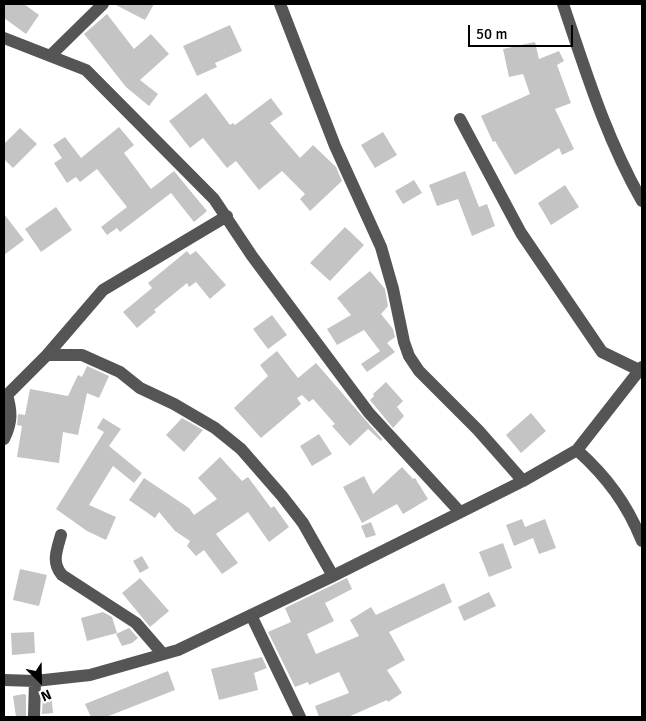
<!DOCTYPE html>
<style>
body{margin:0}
#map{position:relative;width:646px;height:721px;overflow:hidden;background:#fff;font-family:Signika,sans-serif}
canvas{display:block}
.frame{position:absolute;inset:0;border:5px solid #000;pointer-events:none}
.north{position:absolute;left:15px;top:656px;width:50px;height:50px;-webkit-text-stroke:4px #fff;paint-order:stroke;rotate:157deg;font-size:14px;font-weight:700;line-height:20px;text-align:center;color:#000}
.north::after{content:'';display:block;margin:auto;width:18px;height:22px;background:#000;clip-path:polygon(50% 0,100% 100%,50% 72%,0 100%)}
.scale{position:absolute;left:468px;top:25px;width:105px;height:22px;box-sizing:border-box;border:2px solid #000;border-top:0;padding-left:6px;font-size:15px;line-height:18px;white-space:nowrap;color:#000;-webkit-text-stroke:4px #fff;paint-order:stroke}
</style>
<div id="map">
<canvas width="646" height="721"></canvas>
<div class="frame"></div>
<div class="north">N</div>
<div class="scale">50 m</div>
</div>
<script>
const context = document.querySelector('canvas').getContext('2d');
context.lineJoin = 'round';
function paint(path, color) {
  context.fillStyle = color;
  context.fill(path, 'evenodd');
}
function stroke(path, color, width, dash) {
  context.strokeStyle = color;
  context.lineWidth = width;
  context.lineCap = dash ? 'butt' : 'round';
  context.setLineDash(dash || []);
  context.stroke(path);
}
const building = new Path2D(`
 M4 4H24L39 15 26 34 4 18Z
 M114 4H154L145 20Z
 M107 14 134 49 151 34 169 54 140 80 158 94 149 106 126 87 84 34Z
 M230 25 242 51 215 63 217 67 197 76 183 46Z
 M535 42 539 59 559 51 564 61 557 65 571 103 555 109 574 149 562 155 559 148 515 175 495 141 493 142 481 116 530 94 523 74 509 77 503 49Z
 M206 93 230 125 233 123 235 125 271 98 283 114 270 123 300 158 313 145 336 167 342 181 310 211 300 199 305 194 282 171 259 190 236 161 227 168 203 138 190 148 169 121Z
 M119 127 134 145 124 153 151 189 174 171 207 211 194 222 171 193 120 232 117 228 107 235 101 227 127 207 97 169 80 182 76 177 67 183 54 163 62 158 53 145 65 137 81 158Z
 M20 128 37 144 13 168 4 159V144Z
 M383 132 397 155 375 168 361 145Z
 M465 171 479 207 487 204 495 226 472 236 458 199 437 206 429 185Z
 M414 180 422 193 403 204 395 191Z
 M565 185 579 207 551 225 538 203Z
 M56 207 72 230 41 252 25 229Z
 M4 214 24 240 4 255Z
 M345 227 364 245 330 281 310 263Z
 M187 251 190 255 196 251 226 285 210 299 196 282 189 287 187 283 154 310 156 312 137 328 123 312 152 288 148 283Z
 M370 271 385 289 388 306 381 314 393 329 395 337 387 343 395 352 367 372 361 364 380 351 364 330 337 345 327 329 351 315 337 298Z
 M272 315 287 335 268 349 253 329Z
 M277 351 298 378 316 363 382 439 381 441 368 429 350 446 332 426 335 424 313 399 309 402 302 395 297 398 301 404 261 438 234 408 268 376 260 365Z
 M87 366 109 376 99 398 87 393 78 435 63 432 59 463 17 457 22 426 17 425 18 414 25 415 30 389 68 396 78 375 82 377Z
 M386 382 403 401 397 407 404 416 393 428 370 400 374 396 373 394Z
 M531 413 546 431 521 453 506 435Z
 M103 418 121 429 109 446 142 473 134 483 113 466 89 505 116 517 106 540 87 531 56 509 104 432 97 428Z
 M182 418 203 430 184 452 166 435Z
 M319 434 332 454 312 466 300 446Z
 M220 457 242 481 248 477 271 508 274 506 289 527 269 542 248 512 216 534 238 563 222 574 204 550 196 556 187 546 190 541 175 531 159 512 155 518 129 500 144 478 189 508 194 515 217 499 198 478Z
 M402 467 413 479 415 478 428 499 403 514 397 504 362 523 343 487 364 476 373 494Z
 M522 519 525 527 545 519 556 548 539 554 533 538 514 546 506 525Z
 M371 522 376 535 366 538 361 526Z
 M503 543 512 568 489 577 479 552Z
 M142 556 149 568 140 573 133 561Z
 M20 569 47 575 39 606 13 600Z
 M140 578 169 611 150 627 122 593Z
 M347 578 352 589 325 603 334 621 307 634 316 654 359 636 350 620 371 607 376 615 444 583 452 602 389 632 405 660 387 670 402 693 388 702 387 700 348 717H319L315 706 349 693 339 672 309 685 308 682 295 687 268 632 291 622 285 608Z
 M489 592 496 606 464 621 458 607Z
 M103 612 112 617 117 633 87 641 81 618Z
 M129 628 138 638 132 643 122 646 116 634Z
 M34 632 35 653 12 655 11 633Z
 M262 657 267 668 254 673 258 690 219 700 211 669Z
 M168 671 175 690 106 717H91L85 704Z
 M51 692 53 713 42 714 43 693Z
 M24 694 26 695V717H16L13 696Z`);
const minor = new Path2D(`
 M280 4 335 146 381 247 393 289 404 342 409 356 419 371 478 430 523 481
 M563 4C586 72 606 138 642 201
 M4 38 86 70 214 199 252 256 369 413 460 512
 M50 56 103 4
 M460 119 521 233 602 352 639 370
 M47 355 103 290 227 216
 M7 395 47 355H82L120 372 140 388 174 404 215 428 241 449 282 496 303 523 333 576
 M4 439C12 423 12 412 7 395
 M577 450C607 477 627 504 642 541
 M61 535C57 550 51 562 62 575L136 623 162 653
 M251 615 300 717
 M4 680 35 681 90 675 178 650 333 576 523 481 577 450 642 367
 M34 717 35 681`);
paint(building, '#c4c4c4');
stroke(minor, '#555', 12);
</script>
